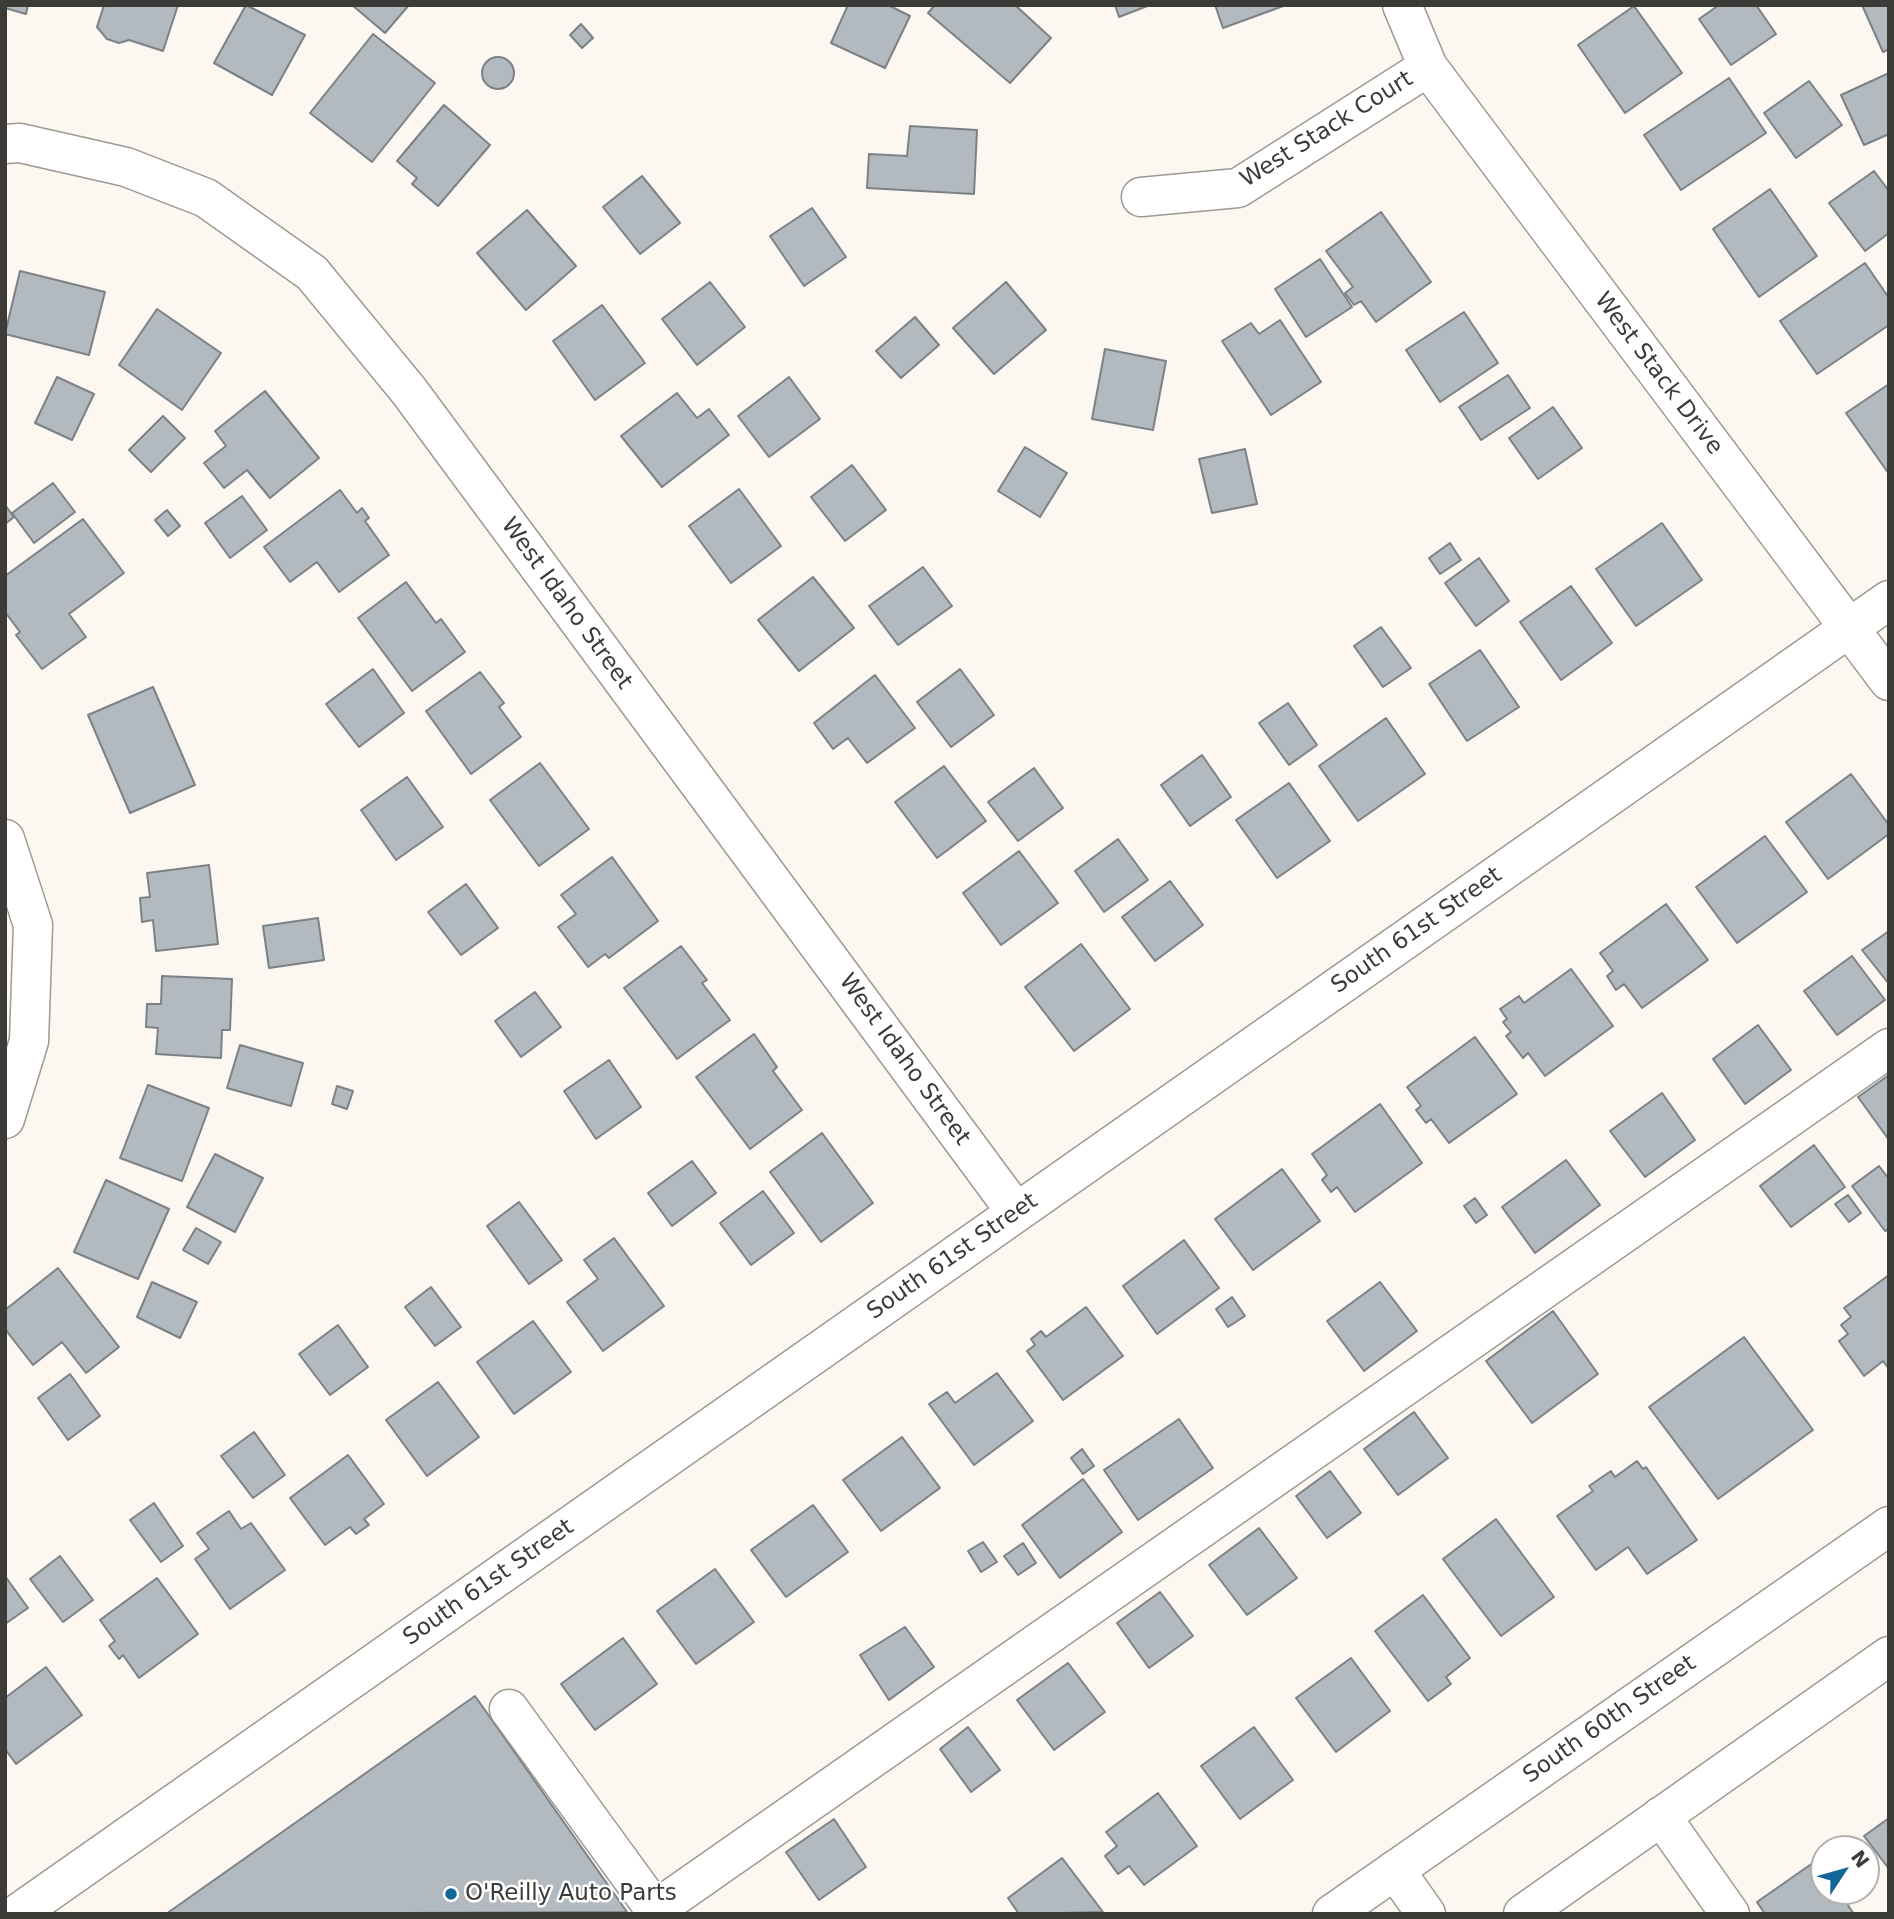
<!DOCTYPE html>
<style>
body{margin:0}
#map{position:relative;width:1894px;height:1919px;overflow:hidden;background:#fcf7f0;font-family:"DejaVu Sans",sans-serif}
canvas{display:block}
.frame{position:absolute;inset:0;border:7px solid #3d3b38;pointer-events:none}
.north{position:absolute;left:1810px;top:1835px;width:70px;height:70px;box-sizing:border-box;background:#fff;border:2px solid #b1b1af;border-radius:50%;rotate:54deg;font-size:19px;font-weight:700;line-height:28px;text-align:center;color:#3d3b38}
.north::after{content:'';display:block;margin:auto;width:24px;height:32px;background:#126798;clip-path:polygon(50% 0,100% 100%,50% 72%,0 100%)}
</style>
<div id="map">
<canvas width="1894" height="1919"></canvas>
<div class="frame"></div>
<div class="north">N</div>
</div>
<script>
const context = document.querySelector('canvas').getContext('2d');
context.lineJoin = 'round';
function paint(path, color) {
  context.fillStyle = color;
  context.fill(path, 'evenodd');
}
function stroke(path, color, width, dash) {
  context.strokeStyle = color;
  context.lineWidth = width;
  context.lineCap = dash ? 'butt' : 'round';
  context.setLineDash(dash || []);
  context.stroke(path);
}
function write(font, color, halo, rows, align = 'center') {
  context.font = font + ' "DejaVu Sans",sans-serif';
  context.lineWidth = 5;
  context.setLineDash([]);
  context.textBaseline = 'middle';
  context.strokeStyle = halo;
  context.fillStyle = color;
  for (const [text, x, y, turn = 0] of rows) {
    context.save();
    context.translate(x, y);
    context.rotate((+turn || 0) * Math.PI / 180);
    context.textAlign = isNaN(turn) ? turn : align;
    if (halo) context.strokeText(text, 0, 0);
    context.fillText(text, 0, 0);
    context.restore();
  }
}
const building = new Path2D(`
 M5 5H28L26 14 5 8Z
 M104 5H178L163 51 129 40 119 43 107 39 97 27Z
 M246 5 305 35 272 95 214 63Z
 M352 5H409L385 33Z
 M848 5H888L910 16 885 68 831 43Z
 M935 5H1015L1051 38 1010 83 928 13Z
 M1115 5H1150L1119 17Z
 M1215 5H1286L1223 28Z
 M1719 5H1756L1776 34 1731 65 1699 19Z
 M1862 5H1889V49L1883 52Z
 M1634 6 1682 73 1625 113 1578 45Z
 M581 24 593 38 582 48 570 35Z
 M373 34 435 83 372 162 310 113Z
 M482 73a16 16 0 1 1 32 0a16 16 0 1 1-32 0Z
 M1889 73V134L1864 145 1841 95Z
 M1729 78 1766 133 1681 190 1644 135Z
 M1809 81 1842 125 1796 158 1764 113Z
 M444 105 490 145 438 206 412 184 417 178 397 161Z
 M910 126 977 130 974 194 867 188 869 154 907 156Z
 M1874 171 1889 191V233L1865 251 1829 203Z
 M642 176 680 223 640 254 603 207Z
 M1770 189 1817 256 1759 297 1713 229Z
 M812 208 846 257 804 286 770 236Z
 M527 210 576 266 526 310 477 253Z
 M1381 212 1431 282 1376 322 1361 301 1354 305 1345 293 1353 287 1326 251Z
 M1320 259 1352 307 1306 337 1275 289Z
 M1865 263 1889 298V325L1817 374 1780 321Z
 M20 271 105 292 89 355 5 334Z
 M710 282 745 327 697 365 662 319Z
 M1006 282 1046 330 994 374 953 328Z
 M602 305 645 363 595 400 553 341Z
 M157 309 221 353 182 410 119 365Z
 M1464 312 1498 363 1440 402 1406 350Z
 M915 317 939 345 901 378 876 351Z
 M1280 320 1321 382 1271 415 1222 341 1251 323 1259 334Z
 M1105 349 1166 361 1153 430 1092 419Z
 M1508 375 1530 408 1481 440 1459 407Z
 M57 377 94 394 72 440 35 423Z
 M789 377 820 419 769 457 738 416Z
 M1889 384V474L1846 413Z
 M265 391 319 458 270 498 247 470 224 488 204 463 226 446 215 431Z
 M677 393 697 418 709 409 729 435 662 487 621 436Z
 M1553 407 1582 448 1538 479 1509 438Z
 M163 416 185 438 151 472 129 450Z
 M1025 447 1067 473 1040 517 998 491Z
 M1245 449 1257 504 1212 513 1199 459Z
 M852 465 886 510 845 541 811 497Z
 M53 483 75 512 34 543 12 513Z
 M739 489 781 546 731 583 689 526Z
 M340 490 357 513 362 508 369 518 365 521 389 555 339 592 317 562 290 582 264 547Z
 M242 496 267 530 230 558 205 523Z
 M5 505 14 517 5 524Z
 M167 510 180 526 168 536 155 520Z
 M83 519 124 573 69 614 86 637 42 669 16 635 20 632 5 612V576Z
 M1662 523 1702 580 1636 626 1596 569Z
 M1450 543 1461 560 1440 574 1429 558Z
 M1479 558 1509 601 1476 626 1445 583Z
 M923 567 952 606 898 645 869 606Z
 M813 577 854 628 799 671 758 620Z
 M406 582 436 623 441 619 465 652 412 691 358 618Z
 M1571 586 1612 643 1561 680 1520 622Z
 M1381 627 1411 668 1383 687 1354 646Z
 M1480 650 1519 707 1467 741 1429 684Z
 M373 669 404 713 359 747 326 704Z
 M960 669 994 715 951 747 917 702Z
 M480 672 504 703 499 707 521 737 471 774 426 711Z
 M875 675 915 728 867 763 848 738 833 749 814 723Z
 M153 687 195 785 130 813 88 715Z
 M1288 703 1317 745 1289 765 1259 723Z
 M1386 718 1425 774 1358 821 1319 766Z
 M1202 755 1231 797 1190 826 1161 785Z
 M540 763 589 829 539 866 490 800Z
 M944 766 986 821 937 858 895 802Z
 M1034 768 1063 808 1018 841 988 802Z
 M1851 774 1889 825V834L1828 879 1786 822Z
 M407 777 443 827 396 860 361 810Z
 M1289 783 1330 841 1277 878 1236 820Z
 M1765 836 1807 892 1737 943 1696 887Z
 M1118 839 1148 880 1104 912 1075 871Z
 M1019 851 1058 903 1001 945 963 893Z
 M612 857 658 921 609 958 605 954 588 967 558 927 576 914 561 895Z
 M209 865 218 944 156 951 153 920 142 922 140 898 150 897 147 873Z
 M1170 881 1203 925 1155 961 1122 917Z
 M466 884 498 928 461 955 428 912Z
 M1666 904 1708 960 1642 1008 1624 984 1616 990 1607 976 1613 971 1600 953Z
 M318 918 324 960 269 968 263 926Z
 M1889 931V984L1862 950Z
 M1081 944 1130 1009 1074 1051 1025 987Z
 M681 946 707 980 702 983 730 1020 677 1059 624 988Z
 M1852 956 1885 1000 1837 1035 1804 991Z
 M1571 969 1613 1026 1545 1076 1528 1053 1523 1058 1506 1036 1511 1032 1503 1022 1507 1019 1500 1009 1519 996 1524 1003Z
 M162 976 232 979 230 1030H222L221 1058 156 1054 158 1028 146 1027 147 1004H161Z
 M535 992 561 1027 521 1057 495 1021Z
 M1758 1025 1791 1070 1745 1104 1713 1059Z
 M754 1034 777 1067 773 1071 802 1110 750 1149 696 1077Z
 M1475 1037 1517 1094 1449 1143 1431 1119 1426 1123 1416 1110 1421 1106 1407 1087Z
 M240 1045 303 1063 291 1106 227 1088Z
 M609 1060 641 1107 596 1139 564 1091Z
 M1889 1075V1140L1858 1097Z
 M148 1085 209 1108 182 1181 120 1158Z
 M337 1086 353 1091 347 1109 332 1104Z
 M1662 1093 1695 1140 1645 1177 1610 1131Z
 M1380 1104 1422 1163 1355 1212 1337 1187 1331 1192 1322 1180 1327 1175 1312 1154Z
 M822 1133 873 1203 821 1242 770 1172Z
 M1814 1145 1845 1187 1791 1227 1760 1186Z
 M215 1154 263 1178 235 1232 187 1207Z
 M1566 1160 1600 1205 1535 1253 1502 1207Z
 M692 1161 716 1193 672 1226 648 1193Z
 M1879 1166 1889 1179V1229L1885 1231 1852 1186Z
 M1282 1169 1320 1221 1253 1270 1215 1219Z
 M106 1180 169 1209 138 1279 74 1252Z
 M763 1191 794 1233 751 1265 720 1223Z
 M1848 1195 1861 1213 1849 1222 1835 1204Z
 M1475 1198 1487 1215 1476 1223 1464 1206Z
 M519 1202 562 1260 529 1284 487 1226Z
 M196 1228 221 1242 208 1264 183 1250Z
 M614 1238 664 1306 603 1351 567 1302 598 1279 584 1260Z
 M1184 1240 1219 1288 1157 1334 1123 1286Z
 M58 1268 119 1347 86 1373 62 1342 33 1365 5 1329V1310Z
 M1889 1275V1369L1883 1361 1864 1376 1839 1341 1848 1334 1841 1325 1851 1317 1844 1308Z
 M152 1282 197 1302 180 1338 137 1317Z
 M1380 1282 1417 1331 1364 1371 1327 1321Z
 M431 1287 461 1327 435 1346 405 1307Z
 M1232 1297 1245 1316 1228 1327 1216 1309Z
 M1086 1307 1123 1356 1063 1400 1027 1351 1035 1345 1031 1339 1041 1331 1046 1337Z
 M1553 1311 1598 1374 1532 1423 1486 1361Z
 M533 1321 571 1372 514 1414 477 1362Z
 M338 1325 368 1367 330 1395 299 1354Z
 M1744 1337 1813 1430 1718 1499 1649 1407Z
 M997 1373 1033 1421 974 1465 929 1404 947 1392 955 1403Z
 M70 1374 100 1416 68 1440 38 1398Z
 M438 1382 479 1437 427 1476 386 1420Z
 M1414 1412 1448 1458 1398 1495 1364 1449Z
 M1179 1419 1213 1468 1138 1520 1104 1470Z
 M254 1432 285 1475 253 1498 221 1456Z
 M902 1437 940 1488 881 1531 843 1480Z
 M1082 1449 1094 1466 1083 1474 1071 1458Z
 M348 1455 384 1504 364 1519 369 1525 356 1534 350 1527 325 1545 290 1498Z
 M1637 1461 1643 1469 1646 1467 1697 1540 1647 1574 1628 1547 1596 1570 1557 1516 1593 1491 1589 1486 1611 1471 1615 1477Z
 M1330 1471 1361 1513 1327 1538 1296 1496Z
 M1083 1479 1122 1532 1060 1578 1022 1525Z
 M154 1503 183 1546 161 1562 130 1520Z
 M813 1505 848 1552 786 1597 751 1550Z
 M229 1511 241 1529 251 1523 285 1570 230 1609 195 1559 209 1549 197 1533Z
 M1496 1519 1554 1597 1501 1636 1443 1559Z
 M1259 1528 1297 1578 1247 1615 1209 1565Z
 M983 1542 997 1562 981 1572 968 1551Z
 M1023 1543 1036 1563 1018 1575 1004 1556Z
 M60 1556 93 1600 63 1622 30 1579Z
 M715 1569 754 1622 696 1664 657 1611Z
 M5 1576 28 1608 5 1624Z
 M157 1578 198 1634 139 1678 123 1655 119 1659 109 1646 115 1641 100 1620Z
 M1160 1592 1193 1636 1149 1668 1117 1623Z
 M1423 1595 1470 1658 1446 1677 1451 1684 1428 1701 1375 1631Z
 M905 1627 934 1667 889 1700 860 1655Z
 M623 1638 657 1684 595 1730 561 1684Z
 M1351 1658 1390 1711 1336 1752 1296 1698Z
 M1068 1663 1105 1712 1054 1750 1017 1700Z
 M46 1667 82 1715 16 1764 5 1749V1698Z
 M475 1696 627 1912 166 1914Z
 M968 1727 1000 1770 971 1792 940 1749Z
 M1254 1727 1293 1780 1240 1819 1201 1766Z
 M1158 1793 1197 1846 1144 1885 1129 1866 1118 1874 1105 1856 1117 1846 1106 1832Z
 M1889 1818V1869L1864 1836Z
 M834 1819 866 1867 819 1900 786 1852Z
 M1062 1858 1103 1912 1019 1914 1008 1898Z
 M1817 1860 1824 1870V1891H1838L1854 1914H1765L1757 1902Z`);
const minor = new Path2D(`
 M1402 5 1428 67 1889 681
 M5 144 20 143 126 167 206 198 312 273 409 391 1016 1212
 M1141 197 1238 188 1428 67
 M5 839 33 925 29 1041 5 1119
 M509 1709 658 1914
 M1661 1816 1730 1914
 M1395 1870 1426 1914
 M655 1910 1889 1048
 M17 1914 1889 600`);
const major = new Path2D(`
 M1332 1914 1889 1526
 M1523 1914 1889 1656`);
const markers = [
 [451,1894,7,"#126798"]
];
const streetNames = [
 ["West Stack Court",1327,130,-32],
 ["West Stack Drive",1658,374,53],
 ["West Idaho Street",566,604,54],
 ["South 61st Street",1417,931,-35],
 ["West Idaho Street",904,1060,54],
 ["South 61st Street",953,1257,-35],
 ["South 61st Street",489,1583,-35],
 ["South 60th Street",1610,1720,-35]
];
const poiNames = [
 ["O'Reilly Auto Parts",465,1894]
];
paint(building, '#b3babf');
stroke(building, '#7b8186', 2);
stroke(minor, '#9d9993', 41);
stroke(major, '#9d9993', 41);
stroke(minor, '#fff', 38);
stroke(major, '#fff', 38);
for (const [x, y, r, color] of markers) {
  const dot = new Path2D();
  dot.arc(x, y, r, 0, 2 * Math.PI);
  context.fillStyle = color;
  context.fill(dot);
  stroke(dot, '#fff', 2.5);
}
write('23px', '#3d3b38', '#fff', streetNames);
write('23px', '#3d3b38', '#fff', poiNames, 'left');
</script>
